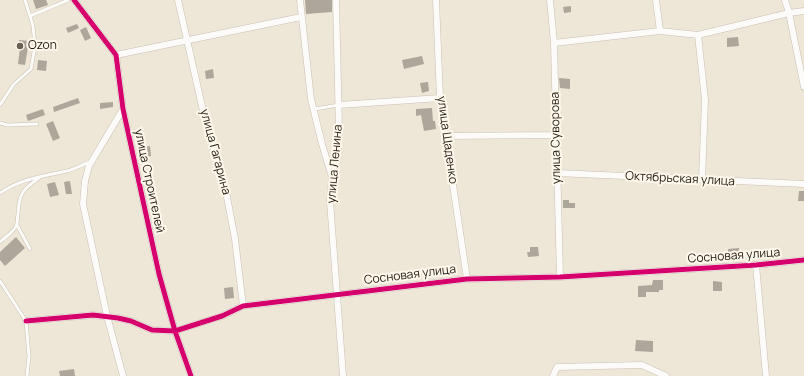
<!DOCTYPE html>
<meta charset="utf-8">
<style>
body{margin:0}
canvas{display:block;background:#eee6d6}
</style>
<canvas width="804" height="376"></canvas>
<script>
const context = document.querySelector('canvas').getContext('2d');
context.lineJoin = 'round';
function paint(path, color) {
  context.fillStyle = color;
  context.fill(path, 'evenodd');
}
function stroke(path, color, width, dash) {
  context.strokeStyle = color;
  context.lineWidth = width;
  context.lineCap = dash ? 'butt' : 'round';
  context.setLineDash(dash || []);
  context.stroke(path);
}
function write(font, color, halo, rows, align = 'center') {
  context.font = font + ' Manrope,sans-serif';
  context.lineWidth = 4;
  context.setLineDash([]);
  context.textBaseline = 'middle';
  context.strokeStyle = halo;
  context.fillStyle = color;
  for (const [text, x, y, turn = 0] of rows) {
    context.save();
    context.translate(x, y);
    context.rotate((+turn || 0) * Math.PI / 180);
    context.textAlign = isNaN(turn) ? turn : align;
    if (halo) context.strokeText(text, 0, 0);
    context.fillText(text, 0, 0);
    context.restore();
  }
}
const building = new Path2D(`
 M33 0H46L48 5 36 9Z
 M305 0H332V12L306 14Z
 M571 6V12L564 13 563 7Z
 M77 24 79 28 68 33 66 28Z
 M86 27 91 38 85 41 80 30Z
 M738 37 739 46 727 47V38Z
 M19 40 29 41 25 65 18 64 20 48 18 47Z
 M422 56 424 64 404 69 402 60Z
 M38 60 47 61 46 71 37 70Z
 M213 69 214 78 206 79 205 71Z
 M559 78 570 79V89L560 88Z
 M428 82 429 91 422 93 420 83Z
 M78 98 80 103 54 112 53 107Z
 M113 102V107L100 109V103Z
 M432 108 433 121H435L436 129 424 131 421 115 416 116V109Z
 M43 109 45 115 28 121 26 115Z
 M53 121 60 138 53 141 46 124Z
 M150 146 151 156 141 158 139 148Z
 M70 181 72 194H66L64 182Z
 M55 182 59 195 50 197 47 184Z
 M799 191H804V201H798Z
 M563 200H569V203H575V208H563Z
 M16 237 25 248 5 266 0 260V252Z
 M530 247H538L539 256 528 257 527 252H530Z
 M739 248V260L728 261V249Z
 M653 280H663V290H659V292H646V297H638V286L652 285Z
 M713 281 722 282V291H713Z
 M233 287 234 298 225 299 224 288Z
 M636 340 653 341V352L635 351Z
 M74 369 75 376H60L59 371Z`);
const service = new Path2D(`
 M30 16 68 0
 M0 105 14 84 31 69 35 46 33 26 25 0
 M314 109 339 105
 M0 123 7 125 37 124
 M0 193C20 179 43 176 67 171 74 169 82 165 90 162
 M17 225 30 249
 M0 242C5 237 13 233 16 226 18 223 17 218 18 214 19 193 23 189 39 178
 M0 281 26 321 29 356 27 376`);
const minor = new Path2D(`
 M74 0 116 55 123 109 159 274 175 331 191 376
 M178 0 204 115 227 197 235 239 243 306
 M300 0 311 99 322 144 332 177
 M336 0 339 130 337 162 332 177 330 201 343 376
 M436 0 440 98 467 279
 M550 0 554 43 560 277
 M656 0 660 31
 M785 0 789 13 804 87
 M698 35 705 100 702 180
 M554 43 660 31 698 35 789 13 804 11
 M116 55 301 17
 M339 105 440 98
 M123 109 89 166 85 181 83 204 107 316 123 376
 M446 136 556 135
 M557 173 804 184
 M756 265 766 376
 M26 321 93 315 118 318 131 321 152 330 175 331 222 316 243 306 467 279 560 277 756 265 804 260
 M553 376 557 367 642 365 666 376`);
const cycleway = new Path2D(`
 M74 0 116 55 123 109 159 274 175 331 191 376
 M26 321 93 315 118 318 131 321 152 330 175 331 222 316 243 306 467 279 560 277 756 265 804 260`);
const markers = [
 [20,46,4,"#686155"]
];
const poiNames = [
 ["Ozon",28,46]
];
const streetNames = [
 ["улица Суворова",556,138,-91],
 ["улица Щаденко",447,140,82],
 ["улица Гагарина",215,152,75],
 ["улица Ленина",335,164,-85],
 ["Октябрьская улица",680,179,3],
 ["улица Строителей",149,181,78],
 ["Сосновая улица",734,256,-4],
 ["Сосновая улица",410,275,-7]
];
paint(building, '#ada79b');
stroke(service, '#c8c1b5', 4);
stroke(minor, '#c8c1b5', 7);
stroke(service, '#fcfbf9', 3);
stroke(minor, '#fcfbf9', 6);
stroke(cycleway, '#d6006c', 5);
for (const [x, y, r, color] of markers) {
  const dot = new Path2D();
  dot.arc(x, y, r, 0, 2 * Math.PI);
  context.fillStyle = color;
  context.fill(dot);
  stroke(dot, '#fef8ec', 1.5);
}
write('12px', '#201a10', '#fef8ec', poiNames, 'left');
write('12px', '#201a10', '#fef8ec', streetNames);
</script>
